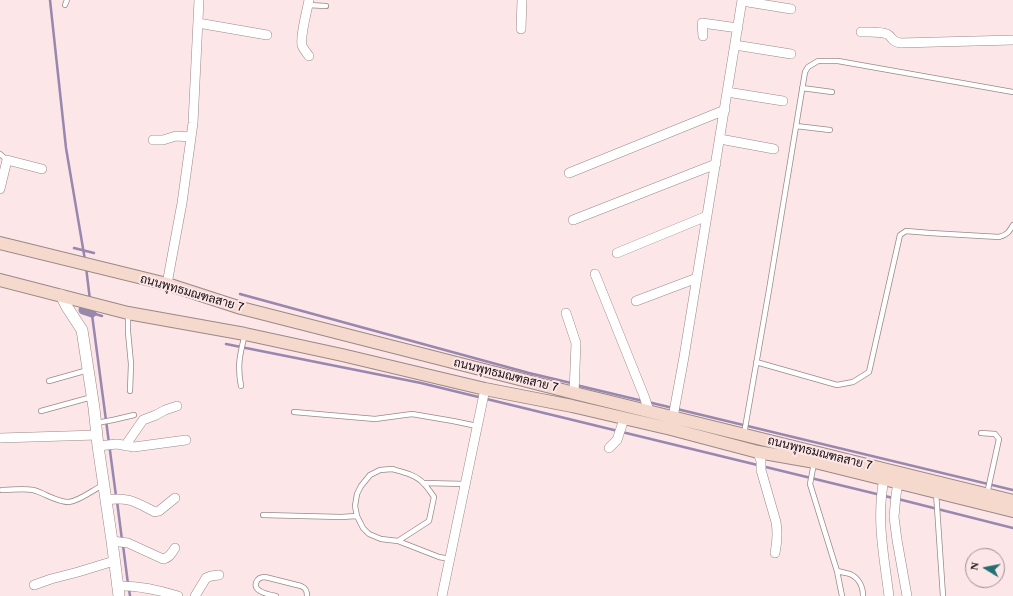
<!DOCTYPE html>
<meta charset="utf-8">
<style>
body{margin:0}
#map{position:relative;width:1013px;height:596px;overflow:hidden;background:#fce6e8;font-family:Georgia,serif}
canvas{display:block}
.north{position:absolute;left:965px;top:548px;width:40px;height:40px;box-sizing:border-box;background:#fce6e8;border:1px solid #a09091;border-radius:50%;rotate:280deg;font-size:11px;font-weight:700;line-height:16px;text-align:center;color:#150e0f}
.north::after{content:'';display:block;margin:auto;width:14px;height:18px;background:#246f74;clip-path:polygon(50% 0,100% 100%,50% 72%,0 100%)}
</style>
<div id="map">
<canvas width="1013" height="596"></canvas>
<div class="north">N</div>
</div>
<script>
const context = document.querySelector('canvas').getContext('2d');
context.lineJoin = 'round';
function stroke(path, color, width, dash) {
  context.strokeStyle = color;
  context.lineWidth = width;
  context.lineCap = dash ? 'butt' : 'round';
  context.setLineDash(dash || []);
  context.stroke(path);
}
function write(font, color, halo, rows, align = 'center') {
  context.font = font + ' Georgia,Sarabun,serif';
  context.lineWidth = 4;
  context.setLineDash([]);
  context.textBaseline = 'middle';
  context.strokeStyle = halo;
  context.fillStyle = color;
  for (const [text, x, y, turn = 0] of rows) {
    context.save();
    context.translate(x, y);
    context.rotate((+turn || 0) * Math.PI / 180);
    context.textAlign = isNaN(turn) ? turn : align;
    if (halo) context.strokeText(text, 0, 0);
    context.fillText(text, 0, 0);
    context.restore();
  }
}
const stream = new Path2D(`
 M50 0 66 148 85 260
 M74 248 94 253
 M86 267 90 300
 M240 294 529 373 571 383
 M91 307 116 496
 M92 313 102 316
 M226 344 421 383 618 431
 M576 385 643 401
 M648 402 673 408
 M677 409 1013 490
 M622 432 893 498
 M898 499 1013 528
 M117 501 122 540
 M123 545 128 584
 M129 589 130 596`);
const canal = new Path2D(`
 M83 310 92 313`);
const service = new Path2D(`
 M65 5 67 0
 M308 5 326 6
 M802 88 832 92
 M796 126 830 130
 M0 154 7 160
 M128 314V332L131 364 130 391
 M756 362 837 385 853 382 869 372 900 235 906 231 930 233 999 237C1007 235 1009 232 1013 225
 M49 381 88 370
 M241 386C237 365 240 354 245 334
 M41 411 92 397
 M294 412 375 419 412 414 453 421 477 426
 M96 423 113 420 134 415
 M981 433 995 434 999 439 987 494
 M744 434 769 290 805 72 808 67 818 61H838L1013 92
 M814 463 810 484 837 571C841 572 846 573 850 574 859 578 863 587 863 596
 M392 469C403 472 417 475 424 484 428 488 431 493 434 497L429 521 398 541 381 539 369 534 363 528 357 516 355 506 357 494 361 486 370 475 380 470Z
 M424 483 465 484
 M2 490C12 490 24 488 33 490 45 493 56 502 69 502 79 501 93 490 103 485
 M936 492 943 596
 M263 515 341 517 357 516
 M398 541 439 557 450 559
 M837 571 842 596
 M276 596C271 595 265 594 260 591 252 587 256 577 265 577L301 586C306 588 307 591 307 596`);
const minor = new Path2D(`
 M742 1 791 9
 M198 23 267 35
 M521 29 522 0
 M861 32C869 32 880 31 887 34 893 37 890 41 900 43L1013 40
 M703 36 702 23 738 28
 M735 45 791 54
 M309 56C306 52 303 49 302 45 300 35 307 11 309 0
 M727 92 783 101
 M720 139 774 149
 M153 140H163L176 136 191 137
 M569 173 725 110
 M0 189 7 160 42 169
 M573 220 716 164
 M617 253 707 216
 M595 274 644 396 649 411
 M167 284 171 262 182 203 193 123 199 0
 M636 301 697 278
 M566 313 576 343 574 393
 M673 417 684 357 742 0
 M0 438 97 435
 M98 446 117 444 134 447 186 440
 M125 446 143 420 156 415 165 410 177 406
 M609 448 617 440 624 419
 M758 452 761 461V470L776 522C778 533 777 543 775 553
 M884 479C876 519 884 556 889 596
 M898 483 896 495 894 517 897 540 907 596
 M107 500C128 496 137 503 155 512L159 511 175 498
 M112 541 128 543 163 559C169 558 172 553 175 548
 M34 585 51 579 78 572 114 561
 M117 586C138 585 159 590 178 596
 M195 596 206 578 211 576 219 575
 M442 596 485 389`);
const tertiary = new Path2D(`
 M61 295 67 307 82 330 94 408 98 446 112 541 119 596`);
const secondary = new Path2D(`
 M0 243 167 284 241 308 574 393 1013 501
 M0 280 128 313 245 334 342 355 485 389 572 406 671 429 758 452 815 462 1013 511`);
const streetNames = [
 ["ถนนพุทธมณฑลสาย 7",192,293,16],
 ["ถนนพุทธมณฑลสาย 7",506,375,14],
 ["ถนนพุทธมณฑลสาย 7",820,453,14]
];
stroke(stream, '#9887ae', 2.5);
stroke(canal, '#9887ae', 9);
stroke(service, '#9b8889', 6);
stroke(minor, '#9b8889', 10);
stroke(tertiary, '#9b8889', 12);
stroke(secondary, '#9b8889', 14);
stroke(service, '#fff', 4.5);
stroke(minor, '#fff', 9);
stroke(tertiary, '#fff', 11);
stroke(secondary, '#f4d9cc', 12);
write('12px', '#150e0f', '#fce6e8', streetNames);
</script>
